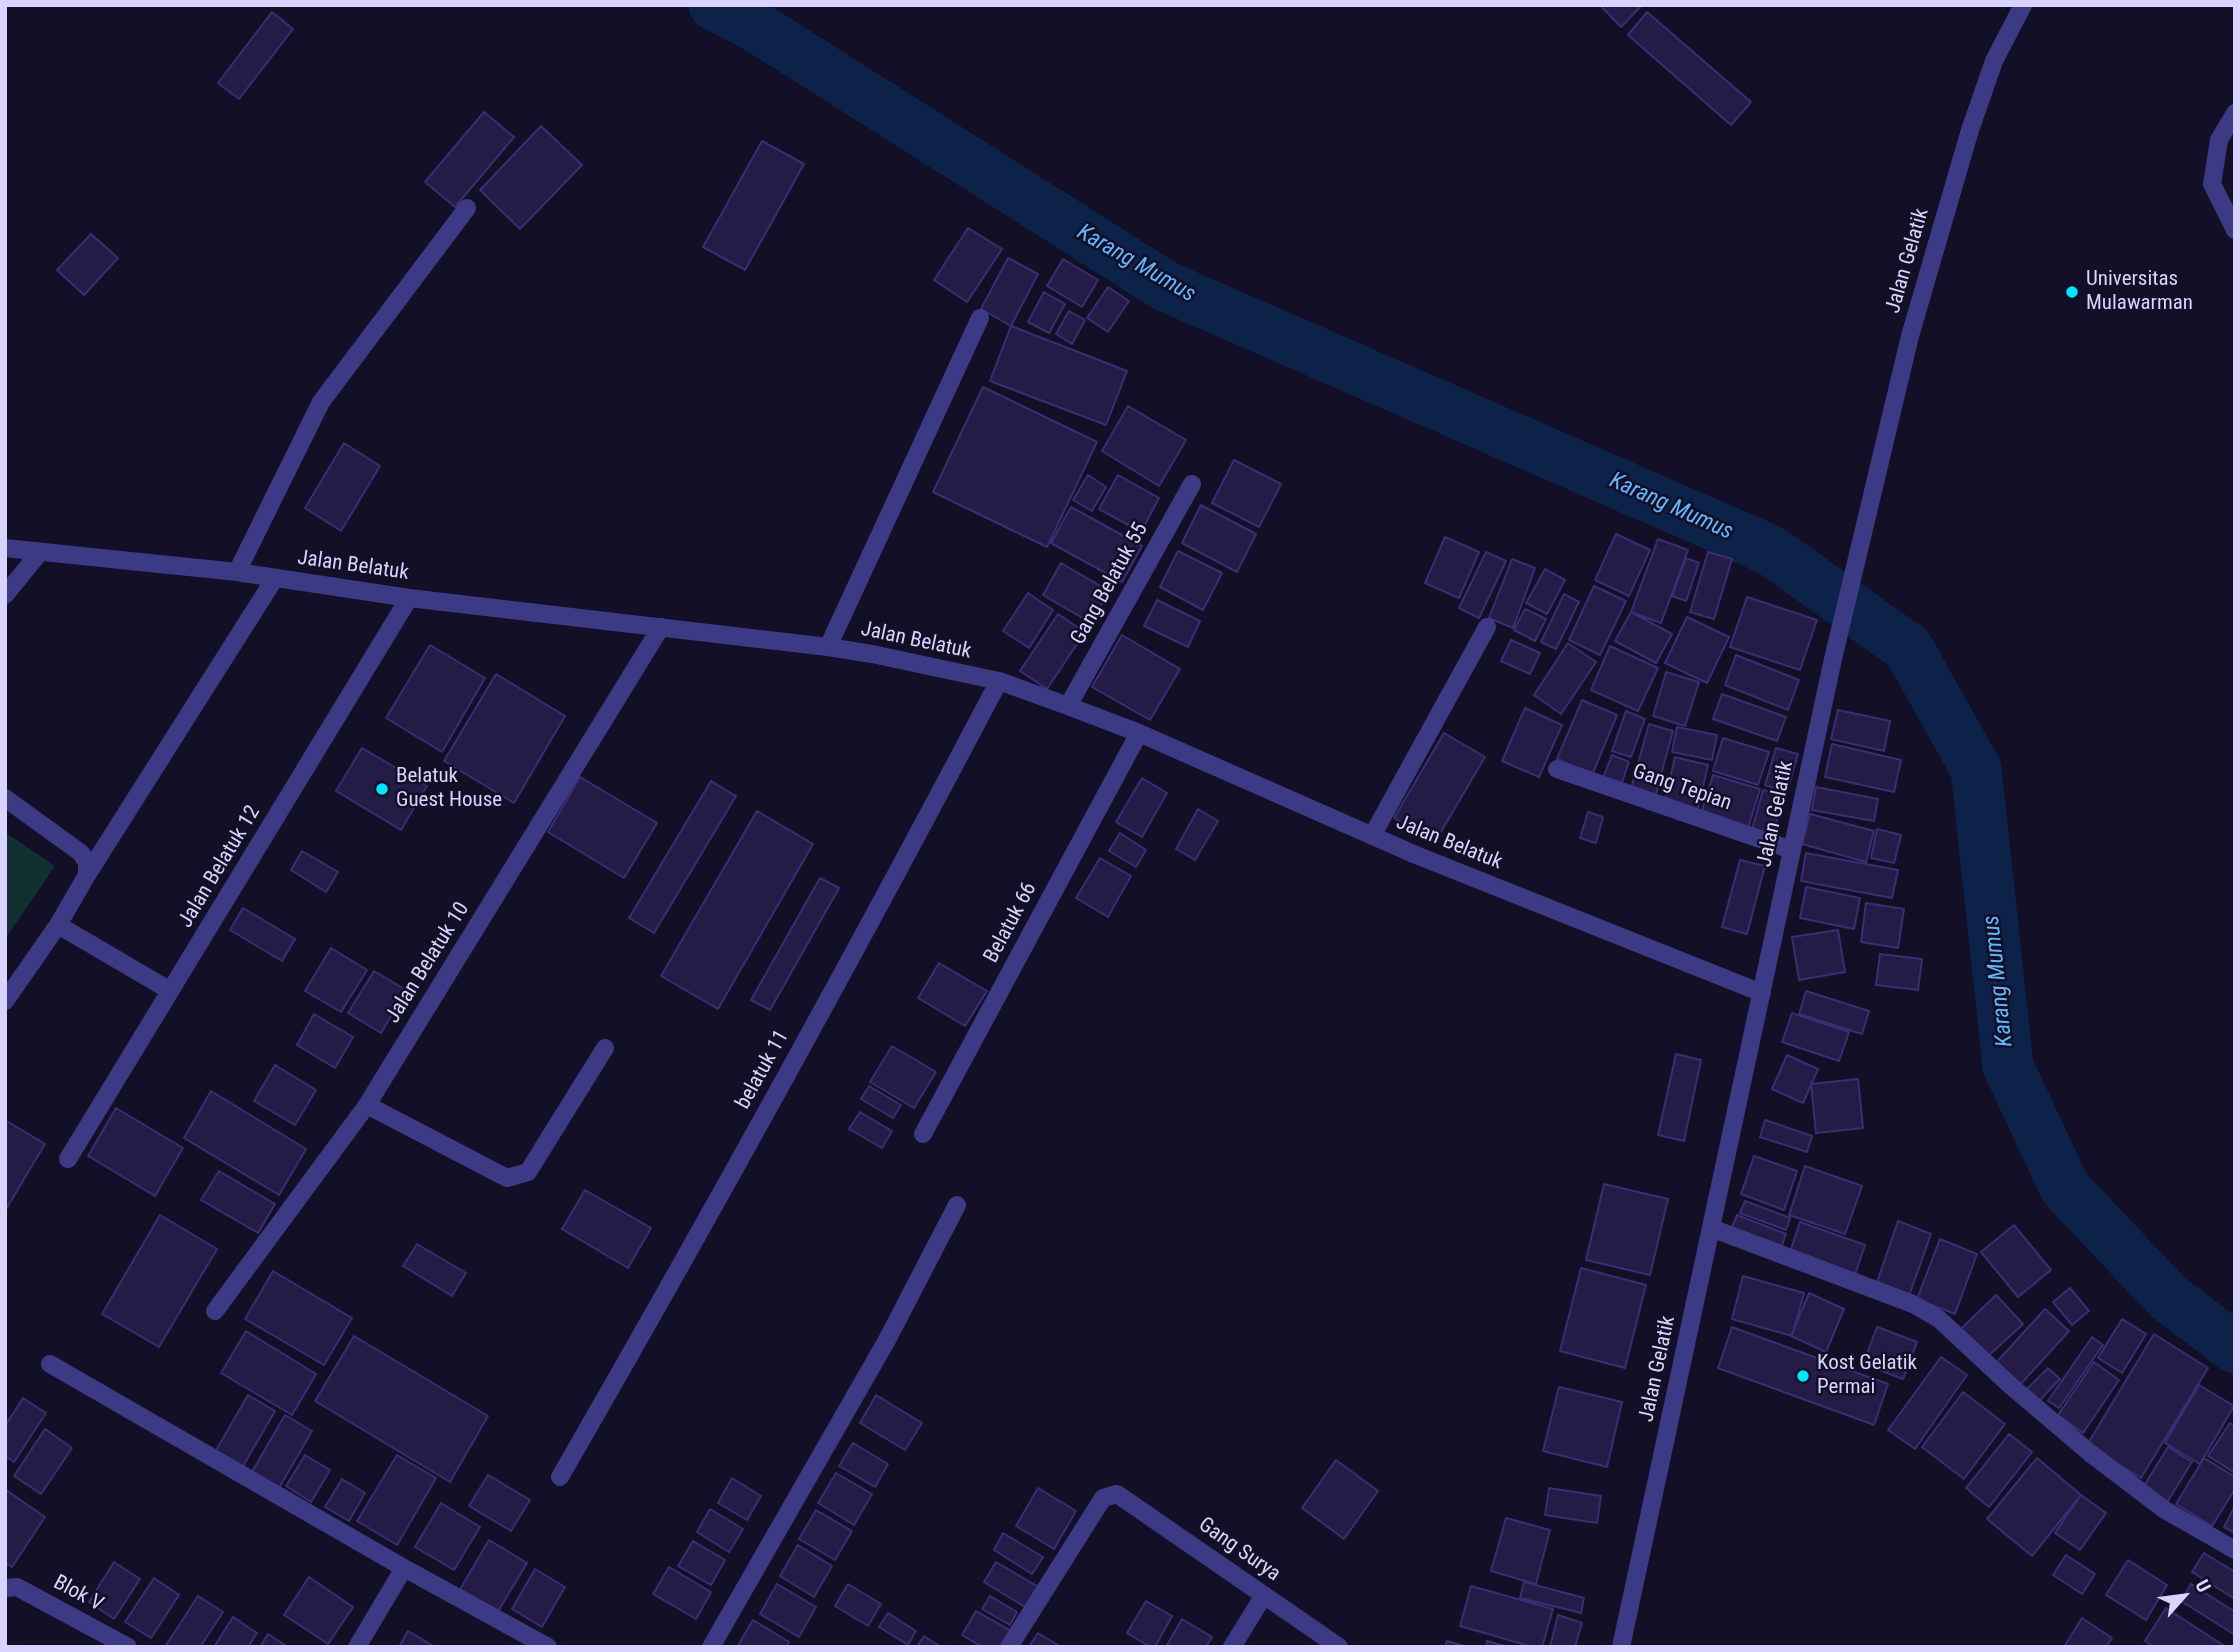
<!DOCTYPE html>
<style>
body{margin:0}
#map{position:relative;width:2240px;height:1652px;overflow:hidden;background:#130f26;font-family:"Roboto Condensed",sans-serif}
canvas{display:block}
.frame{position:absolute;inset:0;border:7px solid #d9d4ff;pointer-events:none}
.north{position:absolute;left:2149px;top:1561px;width:70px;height:70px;-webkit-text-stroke:5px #130f26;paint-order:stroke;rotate:62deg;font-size:19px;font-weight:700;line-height:28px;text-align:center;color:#d9d4ff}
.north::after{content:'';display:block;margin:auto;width:24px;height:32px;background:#d9d4ff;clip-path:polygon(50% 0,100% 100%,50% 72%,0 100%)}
</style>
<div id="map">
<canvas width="2240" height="1652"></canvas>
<div class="frame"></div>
<div class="north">U</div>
</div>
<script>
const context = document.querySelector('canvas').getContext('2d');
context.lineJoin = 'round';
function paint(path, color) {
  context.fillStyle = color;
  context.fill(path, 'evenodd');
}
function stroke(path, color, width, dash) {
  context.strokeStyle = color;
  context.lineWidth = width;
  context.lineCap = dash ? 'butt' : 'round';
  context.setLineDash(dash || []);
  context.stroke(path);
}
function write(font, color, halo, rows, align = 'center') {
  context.font = font + ' "Roboto Condensed",sans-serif';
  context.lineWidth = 5;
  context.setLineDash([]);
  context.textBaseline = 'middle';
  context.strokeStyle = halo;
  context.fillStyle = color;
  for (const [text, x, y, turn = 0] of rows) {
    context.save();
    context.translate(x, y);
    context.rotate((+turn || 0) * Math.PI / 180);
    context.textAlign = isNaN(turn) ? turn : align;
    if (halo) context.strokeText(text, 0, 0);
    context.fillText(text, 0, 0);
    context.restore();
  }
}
const green = new Path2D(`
 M5 832 55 866 5 939Z`);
const river = new Path2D(`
 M714 5 755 26 1165 286 1770 550 1908 648 1976 769 2008 1066 2065 1188 2168 1297 2235 1348`);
const building = new Path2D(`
 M1600 5H1642L1621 27Z
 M272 12 293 29 239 99 218 83Z
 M1647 12 1751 102 1731 125 1628 35Z
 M484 112 514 137 455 207 425 182Z
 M541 126 582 165 520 229 480 190Z
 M762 141 804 164 745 270 703 247Z
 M968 228 1002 249 967 302 934 280Z
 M91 234 118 258 84 295 57 270Z
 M1008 258 1038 274 1011 326 981 309Z
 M1063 259 1098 280 1082 307 1047 286Z
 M1108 287 1129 301 1108 332 1087 318Z
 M1044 292 1065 304 1049 333 1028 322Z
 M1069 311 1085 320 1072 344 1056 334Z
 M1011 326 1127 371 1106 425 990 381Z
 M983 387 1097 442 1047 547 933 492Z
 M1128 406 1186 440 1159 486 1102 451Z
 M344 443 380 466 341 531 305 508Z
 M1234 460 1281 484 1259 527 1212 503Z
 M1088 475 1106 487 1092 511 1073 500Z
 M1118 475 1159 498 1141 532 1099 509Z
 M1201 505 1256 534 1237 572 1182 543Z
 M1071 507 1142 546 1122 582 1051 543Z
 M1616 534 1650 550 1629 596 1595 580Z
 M1445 537 1479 552 1459 598 1425 583Z
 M1658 539 1688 550 1661 623 1631 612Z
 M1178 551 1222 573 1203 610 1160 587Z
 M1486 552 1506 561 1479 618 1459 608Z
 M1708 552 1732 559 1714 619 1690 612Z
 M1686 558 1699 563 1686 601 1672 596Z
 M1512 559 1535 568 1513 628 1489 618Z
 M1061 563 1109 591 1091 623 1043 595Z
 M1545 569 1565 580 1547 614 1526 603Z
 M1594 586 1626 601 1600 655 1569 640Z
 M1028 593 1053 610 1029 648 1003 631Z
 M1564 594 1579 602 1556 649 1541 642Z
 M1747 597 1817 620 1800 670 1730 647Z
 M1157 600 1200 621 1188 647 1144 626Z
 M1525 609 1546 619 1535 641 1514 630Z
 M1631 612 1672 634 1656 663 1615 641Z
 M1058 614 1085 632 1047 689 1020 671Z
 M1687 617 1729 637 1707 683 1665 663Z
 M1122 635 1180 669 1150 720 1092 687Z
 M1511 640 1540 653 1530 674 1501 661Z
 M1568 643 1596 662 1561 714 1534 695Z
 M430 645 485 678 442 752 386 718Z
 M1610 646 1658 668 1638 711 1591 690Z
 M1736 655 1799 680 1788 710 1725 685Z
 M1666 672 1699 682 1685 726 1653 716Z
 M496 674 565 716 514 803 444 761Z
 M1722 694 1786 717 1777 741 1713 719Z
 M1582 700 1617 715 1592 775 1557 759Z
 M1525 708 1562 725 1539 777 1502 761Z
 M1838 710 1890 721 1884 751 1831 739Z
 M1626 711 1645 719 1631 757 1612 751Z
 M1649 724 1673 731 1655 797 1631 789Z
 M1677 727 1717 735 1712 760 1672 752Z
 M1444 733 1485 757 1435 842 1394 818Z
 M1723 738 1769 752 1758 785 1713 771Z
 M1832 744 1901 760 1894 792 1825 777Z
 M362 748 427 786 401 830 336 791Z
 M1776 748 1798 754 1787 792 1765 785Z
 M1612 755 1629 762 1621 785 1603 778Z
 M1675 757 1708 765 1697 813 1664 805Z
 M1713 775 1760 789 1748 828 1701 814Z
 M580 777 657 823 624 878 548 832Z
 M1142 778 1167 793 1142 837 1116 822Z
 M711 781 736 796 654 933 629 918Z
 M1816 787 1878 799 1874 821 1812 810Z
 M1763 790 1784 796 1772 838 1751 833Z
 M1198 809 1218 821 1195 860 1176 849Z
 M757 811 813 844 718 1009 661 976Z
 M1588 812 1603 817 1596 843 1580 838Z
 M1810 814 1874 831 1866 862 1802 844Z
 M1877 829 1901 835 1894 863 1871 858Z
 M1120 833 1146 850 1136 867 1109 851Z
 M302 851 338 872 326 892 291 870Z
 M1806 853 1898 870 1892 898 1801 881Z
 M1100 858 1131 876 1108 917 1076 898Z
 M1740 860 1765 866 1747 934 1722 927Z
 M820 878 839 888 770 1010 751 1000Z
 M1806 887 1860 898 1854 929 1800 918Z
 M1866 903 1904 909 1898 948 1861 942Z
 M243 908 295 939 282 961 230 930Z
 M1838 930 1845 972 1799 980 1792 937Z
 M331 948 367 970 341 1012 305 991Z
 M1880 954 1922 959 1918 990 1876 985Z
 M939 963 987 991 965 1026 918 998Z
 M374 971 406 990 381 1033 348 1013Z
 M1806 991 1869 1011 1862 1034 1799 1014Z
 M1792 1013 1849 1032 1839 1061 1782 1042Z
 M314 1014 353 1037 335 1068 297 1045Z
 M892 1046 936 1072 914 1108 870 1082Z
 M1676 1054 1701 1060 1684 1141 1658 1135Z
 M1787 1055 1818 1069 1803 1103 1772 1089Z
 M275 1065 316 1090 295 1125 254 1101Z
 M1858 1079 1863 1128 1816 1133 1811 1084Z
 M869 1086 901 1105 893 1118 861 1099Z
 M211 1091 306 1149 279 1195 184 1138Z
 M116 1108 183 1148 155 1196 88 1156Z
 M860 1112 892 1131 882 1148 849 1129Z
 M5 1120 45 1144 5 1211Z
 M1765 1120 1812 1136 1807 1152 1760 1137Z
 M1754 1156 1797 1171 1784 1210 1741 1194Z
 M1805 1166 1862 1186 1845 1234 1789 1215Z
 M219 1171 275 1204 258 1233 201 1200Z
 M1604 1184 1668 1199 1650 1275 1586 1260Z
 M585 1190 651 1228 628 1268 562 1229Z
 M1745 1201 1790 1218 1786 1230 1740 1213Z
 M160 1215 217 1249 159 1347 102 1314Z
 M1737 1215 1786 1234 1780 1251 1730 1232Z
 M1898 1221 1931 1234 1909 1296 1876 1285Z
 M1800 1222 1865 1245 1854 1278 1789 1255Z
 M2014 1225 2051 1270 2018 1297 1981 1252Z
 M1940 1239 1977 1254 1955 1314 1917 1299Z
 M417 1244 466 1273 452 1296 403 1266Z
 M1581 1268 1646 1285 1625 1368 1560 1351Z
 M273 1271 352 1318 324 1365 245 1319Z
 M1743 1276 1804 1293 1792 1336 1732 1319Z
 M2070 1288 2089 1311 2072 1325 2053 1302Z
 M1809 1293 1844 1309 1826 1352 1791 1336Z
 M1996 1295 2023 1324 1986 1358 1960 1330Z
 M2045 1309 2069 1331 2018 1387 1994 1365Z
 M2122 1319 2146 1334 2122 1373 2098 1358Z
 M1732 1327 1888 1384 1874 1425 1718 1368Z
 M1877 1327 1917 1342 1903 1379 1863 1364Z
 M246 1331 316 1374 292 1415 221 1373Z
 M2154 1334 2208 1368 2141 1478 2087 1445Z
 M354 1336 488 1416 450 1482 315 1401Z
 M2092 1337 2103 1345 2059 1408 2048 1401Z
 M1941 1357 1967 1375 1915 1449 1888 1430Z
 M2094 1362 2119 1380 2083 1433 2058 1415Z
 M2048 1368 2060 1379 2037 1403 2025 1391Z
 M2199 1385 2234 1406 2200 1464 2165 1443Z
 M1559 1387 1622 1402 1607 1467 1543 1451Z
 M1963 1392 2005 1424 1964 1479 1922 1447Z
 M248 1395 275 1411 242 1468 215 1452Z
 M876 1395 922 1423 905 1450 860 1423Z
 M23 1398 46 1413 14 1462 5 1456V1426Z
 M285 1415 312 1431 276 1493 249 1477Z
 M2230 1423 2235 1426V1473L2208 1456Z
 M45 1429 72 1448 41 1494 14 1476Z
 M2009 1434 2032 1452 1989 1507 1966 1488Z
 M853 1443 888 1464 875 1487 839 1466Z
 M2168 1447 2192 1462 2166 1504 2142 1489Z
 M305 1455 330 1470 311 1502 286 1486Z
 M397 1455 436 1478 397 1545 357 1521Z
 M2037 1458 2081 1495 2032 1556 1987 1519Z
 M2204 1458 2235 1477V1489L2212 1526 2176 1504Z
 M1336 1460 1378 1491 1344 1539 1302 1508Z
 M836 1473 872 1494 854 1525 818 1503Z
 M488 1475 530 1500 511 1531 469 1506Z
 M732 1478 761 1496 747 1520 718 1503Z
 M342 1479 365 1493 349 1521 325 1507Z
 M1038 1488 1076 1511 1054 1549 1016 1526Z
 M1549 1488 1601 1496 1597 1523 1545 1515Z
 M6 1490 45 1517 12 1567 5 1563Z
 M2081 1495 2106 1513 2080 1550 2055 1533Z
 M441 1503 480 1527 454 1570 415 1547Z
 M2235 1506V1533L2224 1527Z
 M710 1509 743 1529 729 1552 697 1532Z
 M816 1510 852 1531 835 1560 799 1539Z
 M1506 1518 1550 1530 1536 1584 1491 1571Z
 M1003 1533 1043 1557 1032 1574 994 1550Z
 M489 1540 527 1563 497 1613 459 1591Z
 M693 1541 725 1560 711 1585 678 1566Z
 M798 1545 832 1566 814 1597 780 1576Z
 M2204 1553 2235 1572V1599L2192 1572Z
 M2066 1555 2095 1574 2082 1594 2053 1575Z
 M2128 1560 2167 1585 2146 1620 2106 1595Z
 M114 1562 140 1579 114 1619 89 1602Z
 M996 1562 1042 1589 1030 1610 984 1582Z
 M669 1567 711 1592 696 1619 653 1594Z
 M535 1569 565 1587 542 1627 512 1609Z
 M309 1577 353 1607 328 1644 284 1615Z
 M154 1578 179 1595 151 1638 125 1622Z
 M1524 1582 1584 1598 1581 1613 1520 1598Z
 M777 1584 816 1607 799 1637 760 1614Z
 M848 1584 881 1604 868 1626 835 1606Z
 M2191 1584 2235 1612V1635L2181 1601Z
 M1471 1586 1553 1609 1542 1647H1533L1460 1626Z
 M198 1596 223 1612 200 1647H165Z
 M990 1596 1017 1612 1010 1625 982 1609Z
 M1146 1601 1172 1616 1155 1647H1150L1127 1633Z
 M2166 1608 2226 1647H2154L2145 1641Z
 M976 1611 1013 1632 1004 1647H982L962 1635Z
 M888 1613 916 1631 908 1645 879 1627Z
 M1558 1615 1582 1623 1575 1647H1550Z
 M233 1617 257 1633 248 1647H214Z
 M2082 1618 2112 1638 2106 1647H2064Z
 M1182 1619 1212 1637 1206 1647H1166Z
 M753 1620 789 1642 787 1647H737Z
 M408 1631 435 1647H399Z
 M1038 1633 1061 1647H1029Z
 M268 1634 288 1647H260Z
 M924 1636 941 1647H917Z
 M1447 1641 1468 1647H1445Z
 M1487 1641 1509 1647H1486Z`);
const minor = new Path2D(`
 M2235 113 2219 140 2212 184 2235 230
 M5 548 237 572 409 598 828 647 872 654 999 681 1068 706 1139 733 1416 855 1762 993
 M237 572 321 402 467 208
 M5 595 40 552
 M828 647 980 318
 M1068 706 1192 484
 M1557 769 1792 850
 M5 798 81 853 87 863V875L58 925
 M1372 836 1487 627
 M87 875 275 578
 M5 1001 58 925 169 990
 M367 1105 507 1178 528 1172 605 1048
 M923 1134 1139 733
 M68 1159 409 598
 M1711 1228 1913 1304 1939 1319 2011 1386 2090 1453 2165 1510 2235 1550
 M215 1311 367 1105 661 627
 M50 1364 404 1568 548 1647
 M560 1477C711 1215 858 949 999 681
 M5 1588 17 1587 128 1647
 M357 1647 404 1568
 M711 1647 887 1340 957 1205
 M1009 1647 1103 1498 1117 1494 1339 1647
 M1232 1647 1264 1595
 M1621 1647 1833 659 1910 336 1970 130 1994 61 2023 5`);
const markers = [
 [2072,292,7,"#00e5ff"],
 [382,789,7,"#00e5ff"],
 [1803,1376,7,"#00e5ff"]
];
const streetNames = [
 ["Jalan Gelatik",1908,261,-74],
 ["Jalan Belatuk",353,566,8],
 ["Gang Belatuk 55",1110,584,-61],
 ["Jalan Belatuk",916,641,12],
 ["Gang Tepian",1682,788,19],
 ["Jalan Gelatik",1776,814,-78],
 ["Jalan Belatuk",1449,843,22],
 ["Jalan Belatuk 12",220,867,-59],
 ["Belatuk 66",1011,923,-62],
 ["Jalan Belatuk 10",428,963,-58],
 ["belatuk 11",763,1070,-61],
 ["Jalan Gelatik",1658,1369,-78],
 ["Gang Surya",1239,1550,35],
 ["Blok V",78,1594,28]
];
const poiNames = [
 ["Universitas",2086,280],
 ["Mulawarman",2086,304],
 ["Belatuk",396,777],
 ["Guest House",396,801],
 ["Kost Gelatik",1817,1364],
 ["Permai",1817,1388]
];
const waterNames = [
 ["Karang Mumus",1136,264,30],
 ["Karang Mumus",1671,507,24],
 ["Karang Mumus",1999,981,-96]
];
paint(green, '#12302f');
stroke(river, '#0c2248', 51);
paint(building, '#241b47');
stroke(building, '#3b2d73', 2);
stroke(minor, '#3d3a85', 18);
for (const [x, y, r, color] of markers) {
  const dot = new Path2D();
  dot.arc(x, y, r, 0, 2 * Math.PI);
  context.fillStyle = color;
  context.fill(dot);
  stroke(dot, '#130f26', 2.5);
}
write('21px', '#d9d4ff', '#130f26', streetNames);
write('21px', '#d9d4ff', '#130f26', poiNames, 'left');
write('italic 23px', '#62b6ff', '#130f26', waterNames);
</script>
